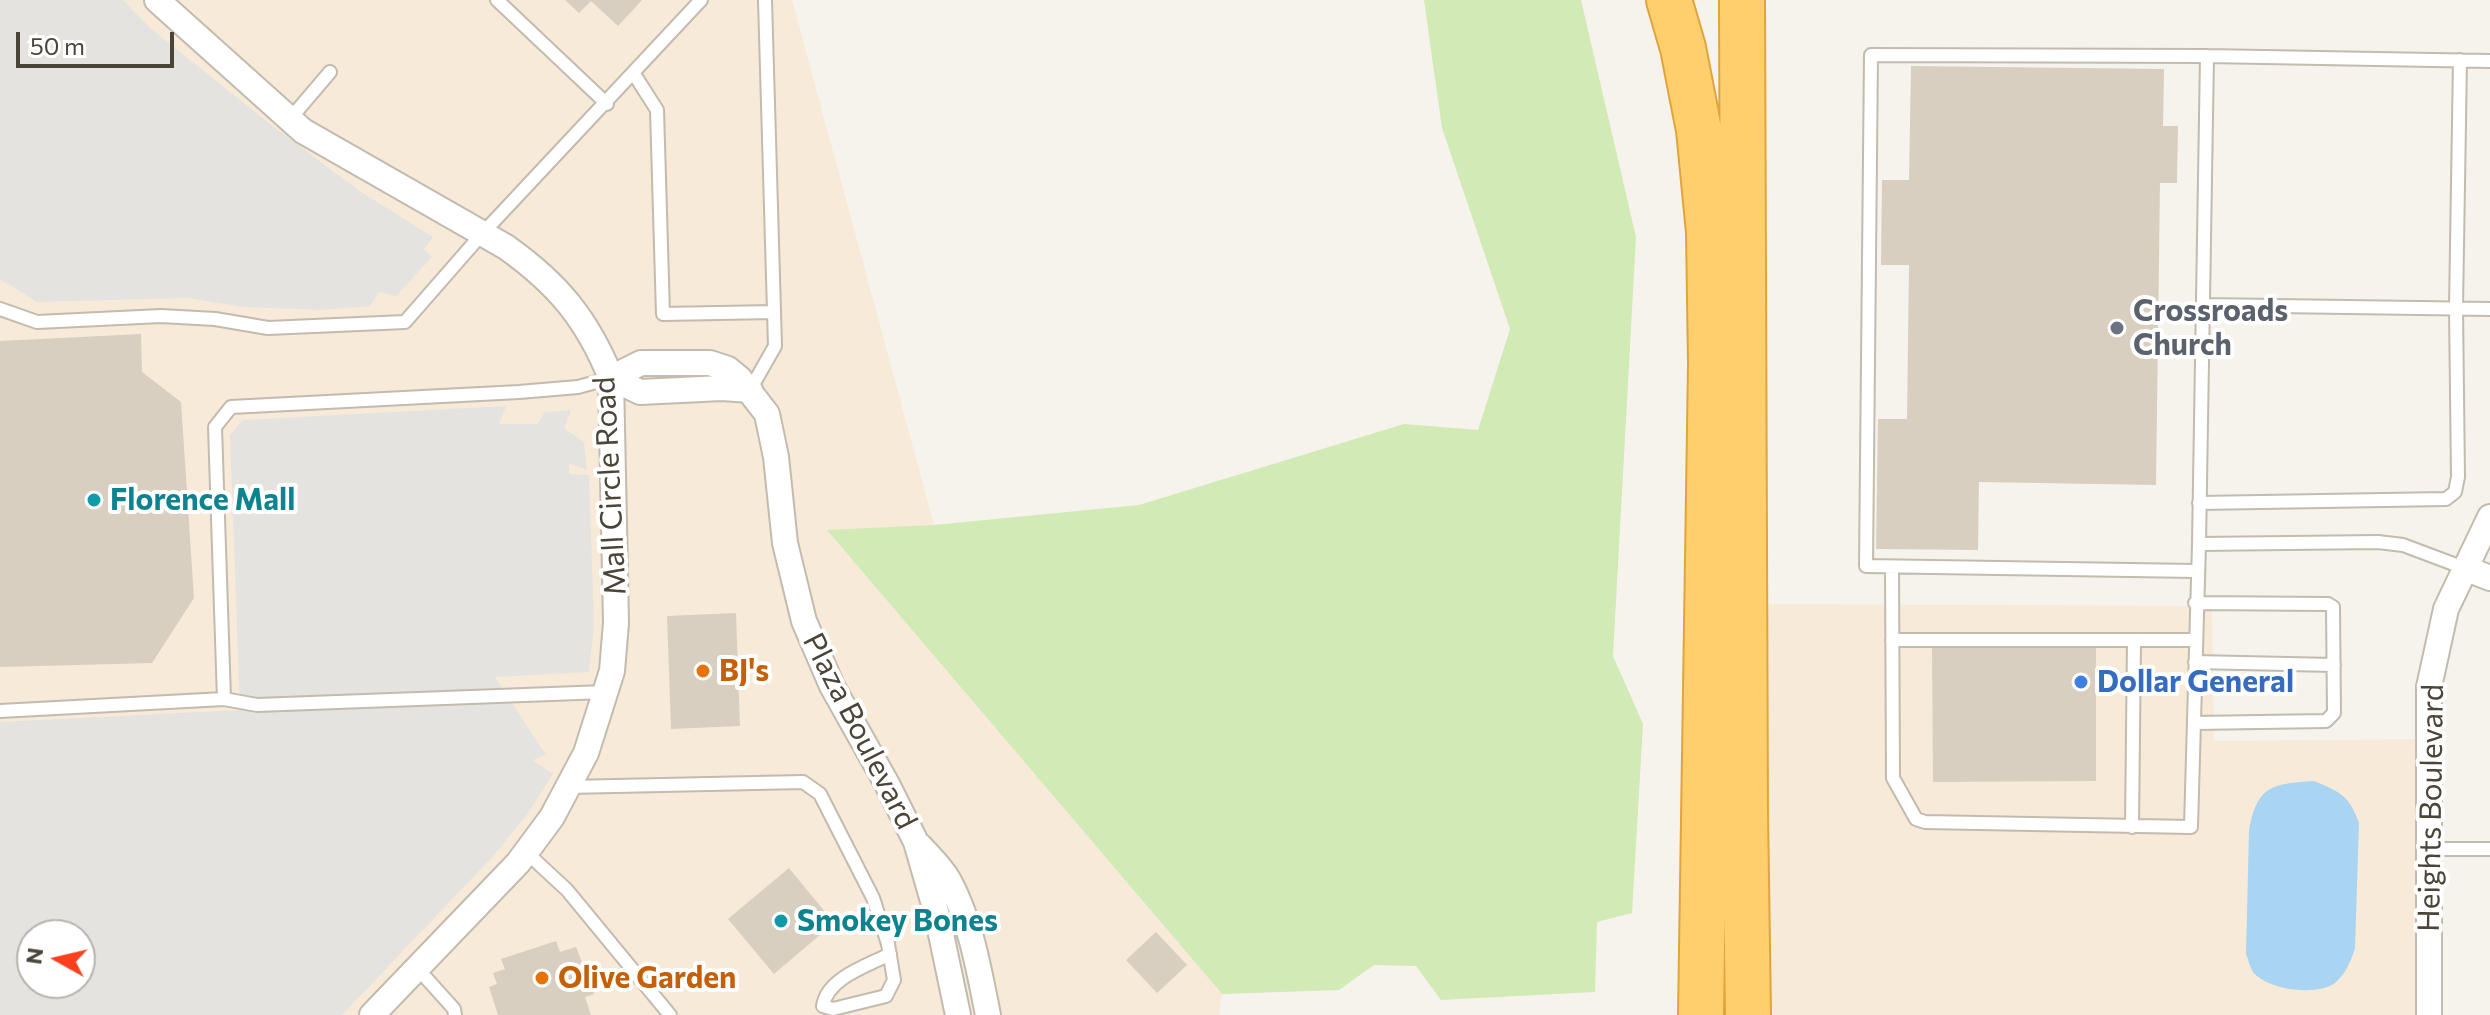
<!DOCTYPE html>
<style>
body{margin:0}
#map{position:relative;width:2490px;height:1015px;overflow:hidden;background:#f6f3ec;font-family:Commissioner,sans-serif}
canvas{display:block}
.north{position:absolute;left:16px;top:919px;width:80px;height:80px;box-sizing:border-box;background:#fff;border:2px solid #b7b4b0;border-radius:50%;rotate:278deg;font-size:22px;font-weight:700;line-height:32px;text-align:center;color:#4b4439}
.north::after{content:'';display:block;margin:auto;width:28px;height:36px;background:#fc3f1d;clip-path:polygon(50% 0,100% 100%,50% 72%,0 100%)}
.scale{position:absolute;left:16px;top:32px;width:158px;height:36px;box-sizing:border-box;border:4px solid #4b4439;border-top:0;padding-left:10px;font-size:24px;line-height:28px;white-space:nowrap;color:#4b4439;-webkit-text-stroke:6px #fff;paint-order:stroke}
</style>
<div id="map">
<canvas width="2490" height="1015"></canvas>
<div class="north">N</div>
<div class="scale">50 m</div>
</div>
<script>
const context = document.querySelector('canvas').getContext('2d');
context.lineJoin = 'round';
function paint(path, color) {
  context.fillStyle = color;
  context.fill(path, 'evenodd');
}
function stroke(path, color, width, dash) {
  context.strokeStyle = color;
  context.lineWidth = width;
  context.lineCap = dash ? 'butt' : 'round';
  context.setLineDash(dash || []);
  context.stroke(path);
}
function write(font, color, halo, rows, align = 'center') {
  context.font = font + ' Commissioner,sans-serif';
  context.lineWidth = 8;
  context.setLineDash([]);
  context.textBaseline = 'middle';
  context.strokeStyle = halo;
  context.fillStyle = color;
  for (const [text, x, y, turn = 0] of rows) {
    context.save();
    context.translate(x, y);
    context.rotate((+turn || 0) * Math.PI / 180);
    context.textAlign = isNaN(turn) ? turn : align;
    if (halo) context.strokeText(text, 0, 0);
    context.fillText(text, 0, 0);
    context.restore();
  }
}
const commercial = new Path2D(`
 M0 0H792L934 525 828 531 1222 994 1219 1015H0ZM32 935H80V983H32Z
 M1744 604 2212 606 2214 741 2428 739 2429 1015H1748Z`);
const green = new Path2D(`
 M1424 0H1581L1636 237 1613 656 1643 724 1632 913 1597 922 1595 992 1441 1000 1416 966 1374 965 1339 990 1222 994 827 530 934 525 1139 505 1404 424 1478 430 1510 329 1442 128Z`);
const parking = new Path2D(`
 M0 0H123L150 28 270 124 358 190 433 237 424 249 432 257 396 296 379 292 370 306 321 310 245 307 188 298 37 302 0 279Z
 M506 406 499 424H537L545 412 571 410 564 428 584 442 587 470 569 463V474L589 475 594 626 589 672 495 677 546 755 533 760 553 774 528 813 494 855 342 1015H0V722L240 710 230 435 243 420ZM32 935H80V983H32Z`);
const water = new Path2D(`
 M2314 781C2340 792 2349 795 2359 823L2355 948C2351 961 2346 973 2336 982 2319 997 2267 990 2253 972 2250 967 2248 959 2246 954L2249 831C2257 786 2271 784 2314 781Z`);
const building = new Path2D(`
 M565 0H642L618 26 591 1 579 13Z
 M1911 66 2164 69 2163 126H2178L2177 183H2160L2156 485 1979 482 1978 550 1876 549 1878 419H1907L1909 265H1881L1882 180H1909Z
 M141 334 142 372 181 402 194 598 152 663 0 667V341Z
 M736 613 740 726 671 729 667 616Z
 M1932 648H2096V781L1933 782Z
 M789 868 834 923 774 974 728 919Z
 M1156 932 1187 965 1157 993 1126 960Z
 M556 941 560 952 576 947 594 994 585 997 591 1015H498L489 987 497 984 493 973 505 969 501 959Z`);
const lane = new Path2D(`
 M497 0 607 104
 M634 74 657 110 663 314 774 312
 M290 119 330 72
 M2203 305 2490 309
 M0 309 37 322 161 316 215 319 268 328 405 322 481 235 701 0
 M750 390 775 346 765 0
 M2199 503 2446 499 2455 492 2458 477 2456 308 2460 60
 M2199 544 2378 542 2403 545 2467 569
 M1892 567 1893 778 1916 819 1925 822 2191 827 2199 544 2207 56
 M2196 571 1866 566 1871 55 2207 56 2490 61
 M1892 640H2195
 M2195 662 2334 665
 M224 699 215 427 231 407 519 392 578 387 611 378
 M0 711 224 699 257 705 605 692
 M2194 723 2326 721 2334 713 2333 607 2328 604 2195 603
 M568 787 803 782 820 794 873 898 888 944 894 980 886 996 833 1009 823 1006C827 978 867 966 890 954
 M2132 827 2134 640
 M2430 849H2490
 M526 852 567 890 670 1015
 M418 969 454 1009 455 1015`);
const street = new Path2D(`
 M157 0 303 131 506 247C558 284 587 319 611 378L616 623 612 671 586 753 552 817 518 863 372 1015
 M611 378 641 363H710L728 369 740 379 767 414 776 457 785 543 804 621 832 686 887 784 916 842 937 915 958 1015
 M611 378 640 392 722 388 750 390
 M2467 569 2490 578
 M920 846C930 857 942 868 949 881 971 922 979 970 988 1015
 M2429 1015V687L2446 609 2490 517`);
const highway = new Path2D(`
 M1669 0 1683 48 1699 130 1709 232 1711 364 1701 1015
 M1742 0 1745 812 1748 1015`);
const markers = [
 [2117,328,8,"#6b7280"],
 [94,500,8,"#0f9aa8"],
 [703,671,8,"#e8710a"],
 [2081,682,8,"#3f7fe0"],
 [781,921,8,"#0f9aa8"],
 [542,978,8,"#e8710a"]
];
const worshipNames = [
 ["Crossroads",2133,311],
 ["Church",2133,345]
];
const streetNames = [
 ["Mall Circle Road",610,486,-93],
 ["Plaza Boulevard",860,731,63],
 ["Heights Boulevard",2431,808,-89]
];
const cultureNames = [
 ["Florence Mall",110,500],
 ["Smokey Bones",797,921]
];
const foodNames = [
 ["BJ's",719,671],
 ["Olive Garden",558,978]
];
const shopNames = [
 ["Dollar General",2097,682]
];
paint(commercial, '#f7ead8');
paint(green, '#d2eab5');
paint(parking, '#e5e3e0');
paint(water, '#a9d4f2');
paint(building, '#d8cfc1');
stroke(lane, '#c2bbae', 16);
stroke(street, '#c2bbae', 28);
stroke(highway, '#e0a43c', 48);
stroke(lane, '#fff', 12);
stroke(street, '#fff', 24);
stroke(highway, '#ffcf6e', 44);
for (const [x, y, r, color] of markers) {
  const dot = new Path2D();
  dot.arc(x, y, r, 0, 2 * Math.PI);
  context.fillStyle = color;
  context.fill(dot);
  stroke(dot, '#fff', 3);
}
write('bold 30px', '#5b616d', '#fff', worshipNames, 'left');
write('30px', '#4b4439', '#fff', streetNames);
write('bold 30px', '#0d838f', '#fff', cultureNames, 'left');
write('bold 30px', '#c56008', '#fff', foodNames, 'left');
write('bold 30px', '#366cbe', '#fff', shopNames, 'left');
</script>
